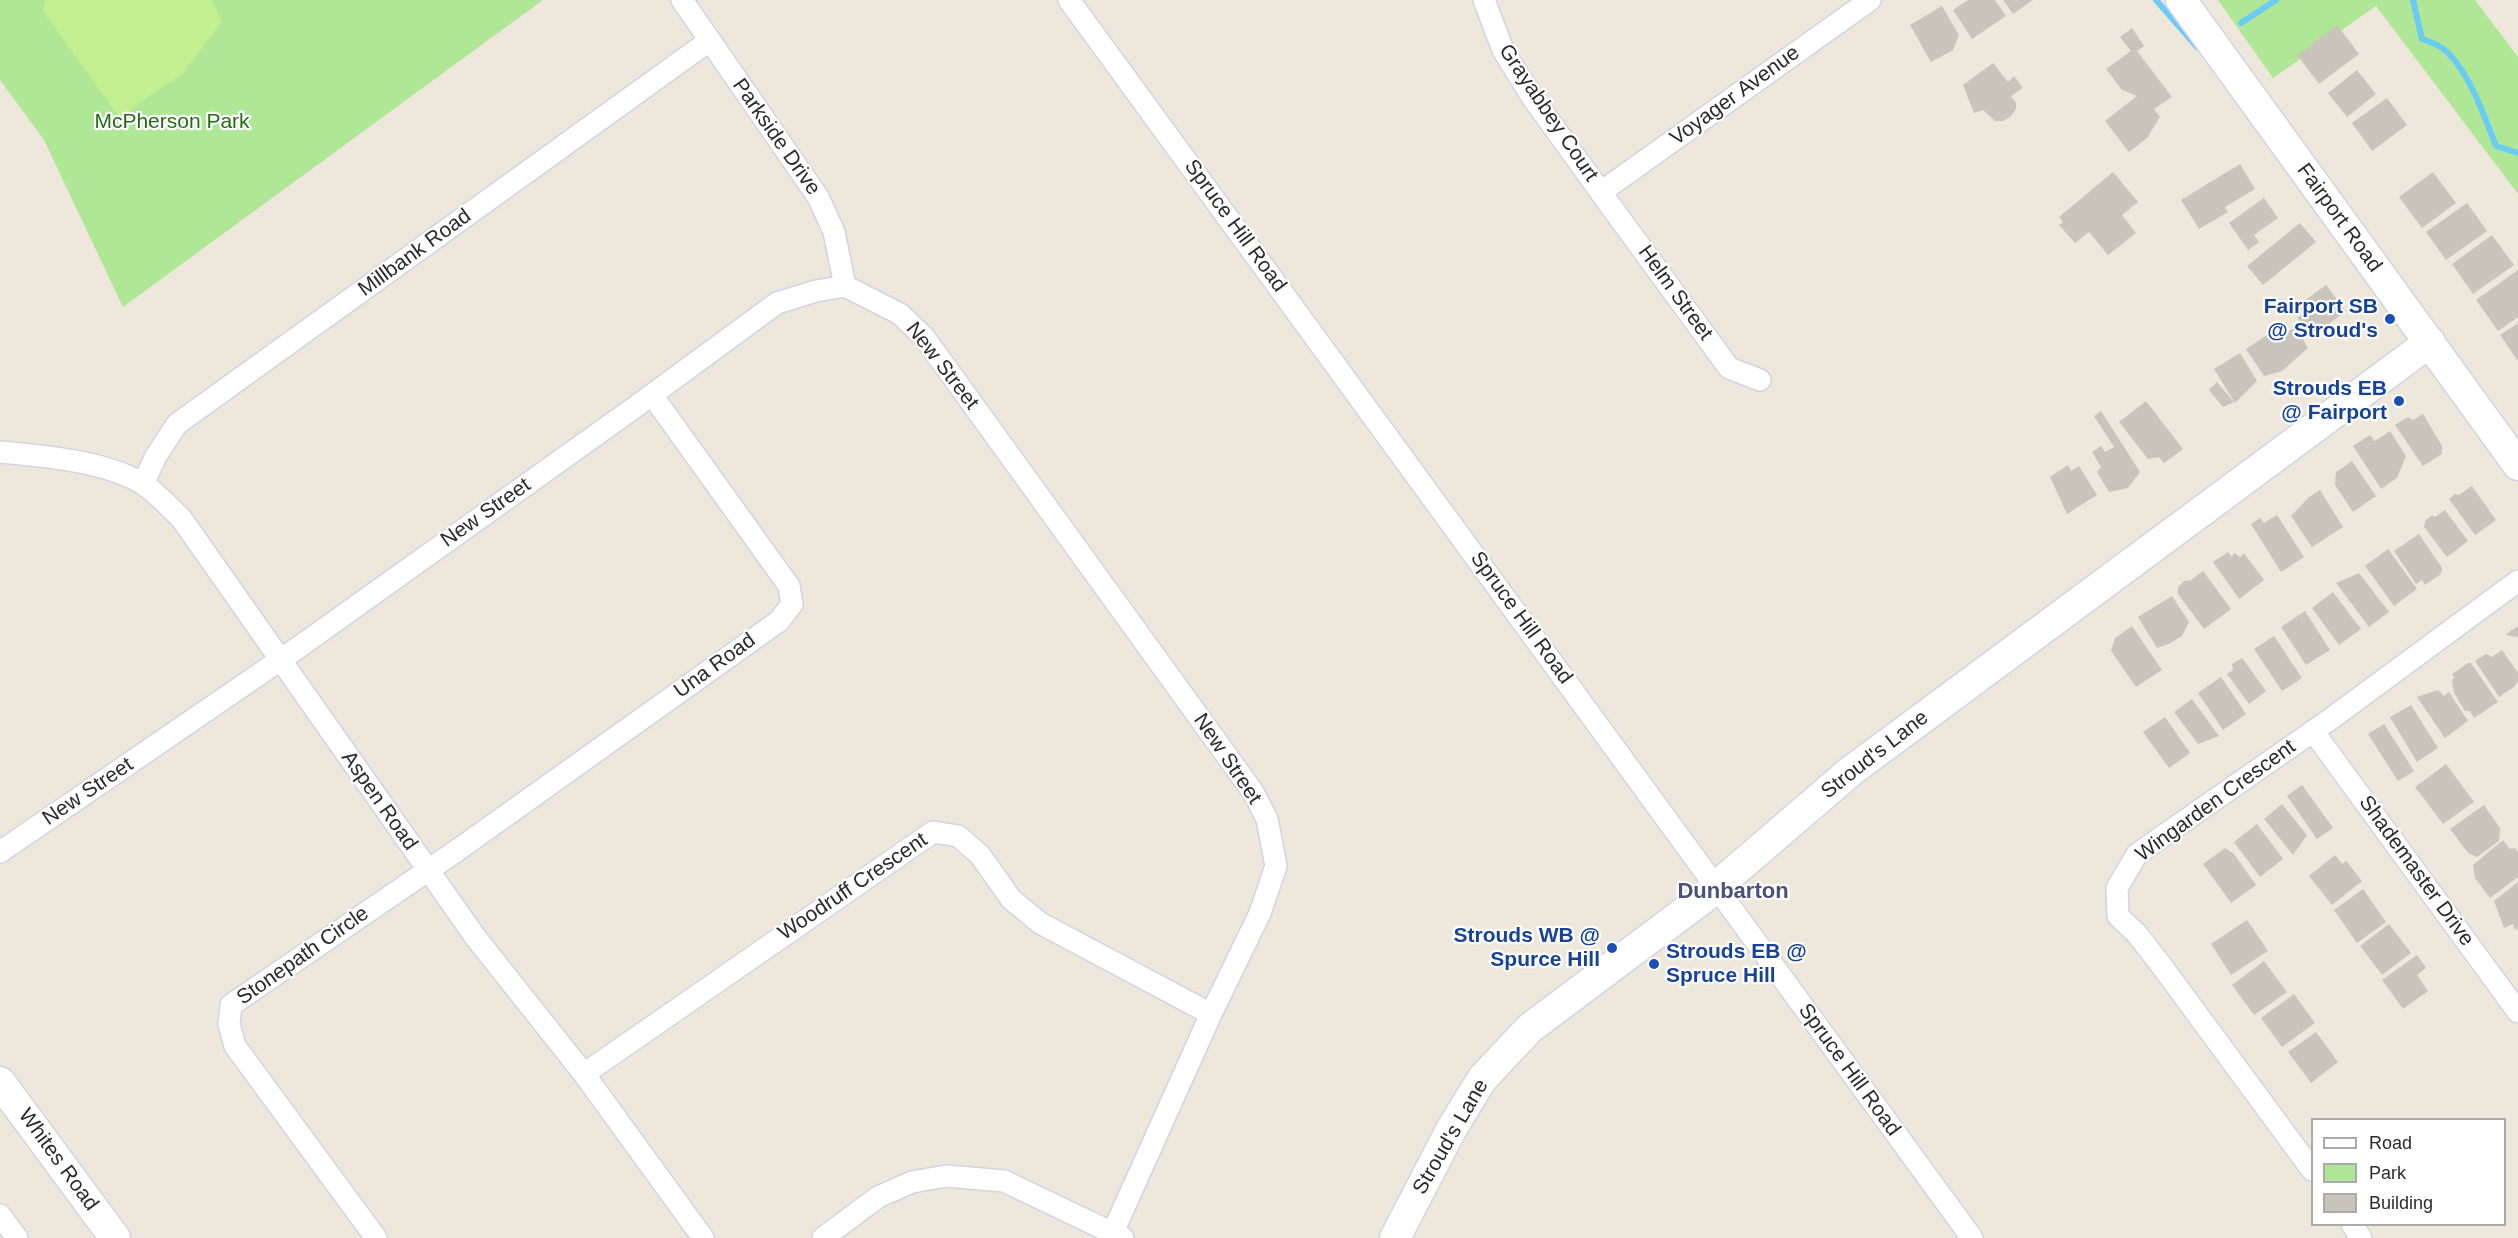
<!DOCTYPE html>
<style>
body{margin:0}
#map{position:relative;width:2518px;height:1238px;overflow:hidden;background:#eee7dc;font-family:Helvetica,sans-serif}
canvas{display:block}
.legend{position:absolute;left:2311px;top:1118px;width:195px;height:108px;box-sizing:border-box;background:#fff;border:2px solid #aaa;margin:0;padding:8px 10px;list-style:none;font-size:18px;color:#2b2b2b}
.legend li{display:flex;align-items:center;gap:12px;height:30px}
.legend b{width:30px;border:2px solid #aaa}
</style>
<div id="map">
<canvas width="2518" height="1238"></canvas>
<ul class="legend">
<li><b style="height:8px;background:#fff"></b>Road</li>
<li><b style="height:16px;background:#afe796"></b>Park</li>
<li><b style="height:16px;background:#c9c4bc"></b>Building</li>
</ul>
</div>
<script>
const context = document.querySelector('canvas').getContext('2d');
context.lineJoin = 'round';
function paint(path, color) {
  context.fillStyle = color;
  context.fill(path, 'evenodd');
}
function stroke(path, color, width, dash) {
  context.strokeStyle = color;
  context.lineWidth = width;
  context.lineCap = dash ? 'butt' : 'round';
  context.setLineDash(dash || []);
  context.stroke(path);
}
function write(font, color, halo, rows, align = 'center') {
  context.font = font + ' Helvetica,sans-serif';
  context.lineWidth = 4.5;
  context.setLineDash([]);
  context.textBaseline = 'middle';
  context.strokeStyle = halo;
  context.fillStyle = color;
  for (const [text, x, y, turn = 0] of rows) {
    context.save();
    context.translate(x, y);
    context.rotate((+turn || 0) * Math.PI / 180);
    context.textAlign = isNaN(turn) ? turn : align;
    if (halo) context.strokeText(text, 0, 0);
    context.fillText(text, 0, 0);
    context.restore();
  }
}
const green = new Path2D(`
 M0 0H543L123 307 44 140 0 80Z
 M2218 0H2475L2518 57V194L2376 6 2273 78Z`);
const pitch = new Path2D(`
 M45 0H212L222 22 182 74 119 117 43 11Z`);
const stream = new Path2D(`
 M2156 0 2197 47
 M2413 0 2422 39C2427 41 2434 43 2439 46 2466 62 2485 118 2496 146L2518 153
 M2241 23 2276 0`);
const building = new Path2D(`
 M1968 0H1995L2006 16 1972 39 1953 10Z
 M2003 0H2033L2013 14Z
 M1942 6 1959 35 1953 50 1931 62 1910 25Z
 M2337 25 2359 54 2319 84 2297 55Z
 M2132 28 2144 46 2137 51 2172 97 2154 109 2160 117 2147 138 2129 152 2105 121 2137 96 2122 90 2106 69 2131 51 2120 37Z
 M1993 63 2008 82 2014 76 2023 88 2011 96 2016 103V109L2011 116 2003 121H1995L1983 110 1974 113 1963 85Z
 M2357 70 2376 94 2347 117 2328 93Z
 M2387 98 2407 125 2372 151 2352 123Z
 M2240 164 2255 189 2225 207 2228 212 2199 229 2181 200Z
 M2113 172 2138 202 2122 215 2136 233 2108 255 2089 232 2075 243 2059 225 2063 222 2059 217Z
 M2433 172 2456 203 2422 228 2399 197Z
 M2264 198 2278 218 2254 235 2259 242 2248 250 2229 223Z
 M2467 203 2487 231 2446 260 2426 232Z
 M2300 223 2316 242 2263 285 2247 266Z
 M2492 235 2514 265 2473 294 2452 264Z
 M2518 270V317L2498 331 2476 300Z
 M2326 285 2346 311 2311 337 2297 318 2302 314 2296 307Z
 M2518 323V361L2500 335Z
 M2296 327 2308 348 2282 371 2264 376 2246 349 2273 331 2279 336Z
 M2240 353 2257 381 2235 403 2214 369Z
 M2217 382 2234 402 2223 407 2209 390Z
 M2146 401 2183 449 2164 463 2159 457 2148 459 2119 422Z
 M2101 411 2140 472 2128 488 2109 492 2097 472 2101 467 2092 452 2101 446 2105 452 2114 447 2094 416Z
 M2423 414 2442 446V454L2423 466 2395 425 2408 417 2413 420Z
 M2390 431 2406 456 2397 478 2381 489 2353 446 2370 435 2375 441Z
 M2352 461 2376 496 2353 512 2335 485 2336 472Z
 M2068 465 2071 471 2079 466 2097 495 2067 514 2050 477Z
 M2472 486 2496 520 2475 535 2449 499 2455 494 2459 495Z
 M2320 490 2343 527 2312 547 2291 516 2309 497Z
 M2445 510 2468 541 2447 557 2424 527 2425 521 2432 515 2435 517Z
 M2277 515 2304 557 2281 572 2251 524 2260 518 2264 523Z
 M2419 534 2442 568 2441 574 2425 585 2422 580 2416 584 2394 551Z
 M2388 549 2417 589 2394 606 2365 566Z
 M2228 552 2232 557 2234 553 2240 557 2244 553 2264 580 2239 599 2213 562Z
 M2203 571 2231 609 2204 629 2178 594V587L2184 581 2191 580Z
 M2359 573 2389 612 2369 627 2336 583Z
 M2333 592 2361 629 2339 645 2312 608Z
 M2172 596 2189 622 2182 636 2169 644 2157 648 2138 617Z
 M2305 611 2330 650 2306 665 2281 627Z
 M2132 626 2162 670 2136 687 2111 651 2115 638Z
 M2518 626V637L2505 635Z
 M2274 636 2302 678 2282 691 2254 649Z
 M2502 650 2518 673V681L2514 687 2499 697 2475 661 2486 654 2492 657Z
 M2242 658 2266 691 2249 704 2227 674 2233 670 2232 664Z
 M2468 663H2471L2498 702 2474 718 2470 711H2465L2454 693 2452 682 2454 677 2452 674Z
 M2221 677 2246 714 2223 730 2198 693Z
 M2438 690 2444 696 2449 692 2468 721 2445 738 2417 697Z
 M2192 699 2219 736 2198 744 2174 712Z
 M2411 705 2438 748 2417 762 2390 717Z
 M2165 717 2190 753 2169 768 2143 732Z
 M2384 724 2414 771 2398 781 2368 734Z
 M2446 764 2474 802 2443 824 2415 787Z
 M2302 785 2333 828 2317 839 2287 796Z
 M2282 804 2307 835 2293 855 2264 819Z
 M2484 805 2500 828 2499 841 2477 857 2468 853 2450 829Z
 M2257 824 2283 859 2260 877 2234 842Z
 M2503 840 2510 849 2515 848 2518 852V877L2490 898 2475 878 2473 865Z
 M2225 848 2234 854 2256 885 2231 903 2203 864Z
 M2335 855 2342 864 2346 861 2362 881 2332 905 2309 876Z
 M2518 882V928L2515 930 2513 924 2504 928 2494 901Z
 M2363 889 2386 922 2357 943 2334 910Z
 M2247 920 2268 951 2231 975 2211 944Z
 M2389 924 2411 953 2382 975 2360 946Z
 M2417 955 2426 968 2417 975 2428 991 2403 1009 2382 980Z
 M2264 961 2287 992 2254 1015 2232 985Z
 M2294 994 2315 1023 2282 1047 2261 1018Z
 M2316 1032 2338 1062 2311 1083 2288 1052Z`);
const street = new Path2D(`
 M682 0 818 197 834 232 845 286
 M1069 0 1972 1238
 M1484 0 1503 50 1532 97 1615 212 1729 368 1760 380
 M1601 192 1870 0
 M0 452C43 456 106 461 143 484 157 493 169 507 181 518L476 938 584 1074 703 1238
 M143 484 156 456 177 424 709 41
 M2313 731 2518 1012
 M0 852 299 647 638 405 777 303 816 291 845 286 900 314 924 337 1253 792 1267 819 1276 866 1260 913 1211 1014 1113 1232
 M584 1074 933 832 958 836 980 855 1011 899 1040 923 1211 1014
 M2312 1170 2161 965 2137 934 2118 916 2117 888 2137 854 2332 718 2518 581
 M0 1215 17 1238
 M2352 1224 2361 1238
 M376 1238 235 1046 229 1024 231 1005 452 854 779 621 792 604 789 586 652 395
 M823 1238 878 1197 912 1182 946 1176 1004 1181 1123 1238`);
const secondary = new Path2D(`
 M2181 0 2518 465
 M0 1082 115 1238
 M1395 1238 1452 1128 1482 1079 1530 1028 1702 899 1851 771 2430 342`);
const markers = [
 [2390,319,6,"#1a4fb4"],
 [2399,401,6,"#1a4fb4"],
 [1612,948,6,"#1a4fb4"],
 [1654,964,6,"#1a4fb4"]
];
const streetNames = [
 ["Voyager Avenue",1735,96,-36],
 ["Grayabbey Court",1548,113,56],
 ["Parkside Drive",776,137,55],
 ["Fairport Road",2339,218,54],
 ["Spruce Hill Road",1235,226,54],
 ["Millbank Road",415,253,-36],
 ["Helm Street",1675,293,54],
 ["New Street",942,366,52],
 ["New Street",486,513,-35],
 ["Spruce Hill Road",1521,618,54],
 ["Una Road",715,666,-36],
 ["Stroud's Lane",1875,755,-38],
 ["New Street",1227,759,56],
 ["New Street",88,792,-34],
 ["Aspen Road",379,801,55],
 ["Wingarden Crescent",2216,801,-36],
 ["Shademaster Drive",2416,871,54],
 ["Woodruff Crescent",853,887,-34],
 ["Stonepath Circle",303,956,-35],
 ["Spruce Hill Road",1849,1070,54],
 ["Stroud's Lane",1451,1137,-60],
 ["Whites Road",58,1160,54]
];
const parkNames = [
 ["McPherson Park",172,122]
];
const transitNames = [
 ["Fairport SB",2378,307],
 ["@ Stroud's",2378,331],
 ["Strouds EB",2387,389],
 ["@ Fairport",2387,413],
 ["Strouds WB @",1600,936],
 ["Spurce Hill",1600,960],
 ["Strouds EB @",1666,952,"left"],
 ["Spruce Hill",1666,976,"left"]
];
const neighbourhoodNames = [
 ["Dunbarton",1733,892]
];
paint(green, '#afe796');
paint(pitch, '#c4ef91');
stroke(stream, '#6acbf5', 6);
paint(building, '#c9c4bc');
stroke(street, '#d2d4e4', 24);
stroke(secondary, '#d2d4e4', 33);
stroke(street, '#fff', 21);
stroke(secondary, '#fff', 30);
for (const [x, y, r, color] of markers) {
  const dot = new Path2D();
  dot.arc(x, y, r, 0, 2 * Math.PI);
  context.fillStyle = color;
  context.fill(dot);
  stroke(dot, '#fff', 2);
}
write('21px', '#2b2b2b', '#fff', streetNames);
write('21px', '#256c17', '#fff', parkNames);
write('bold 21px', '#164399', '#fff', transitNames, 'right');
write('bold 22px', '#49507e', '#fff', neighbourhoodNames);
</script>
